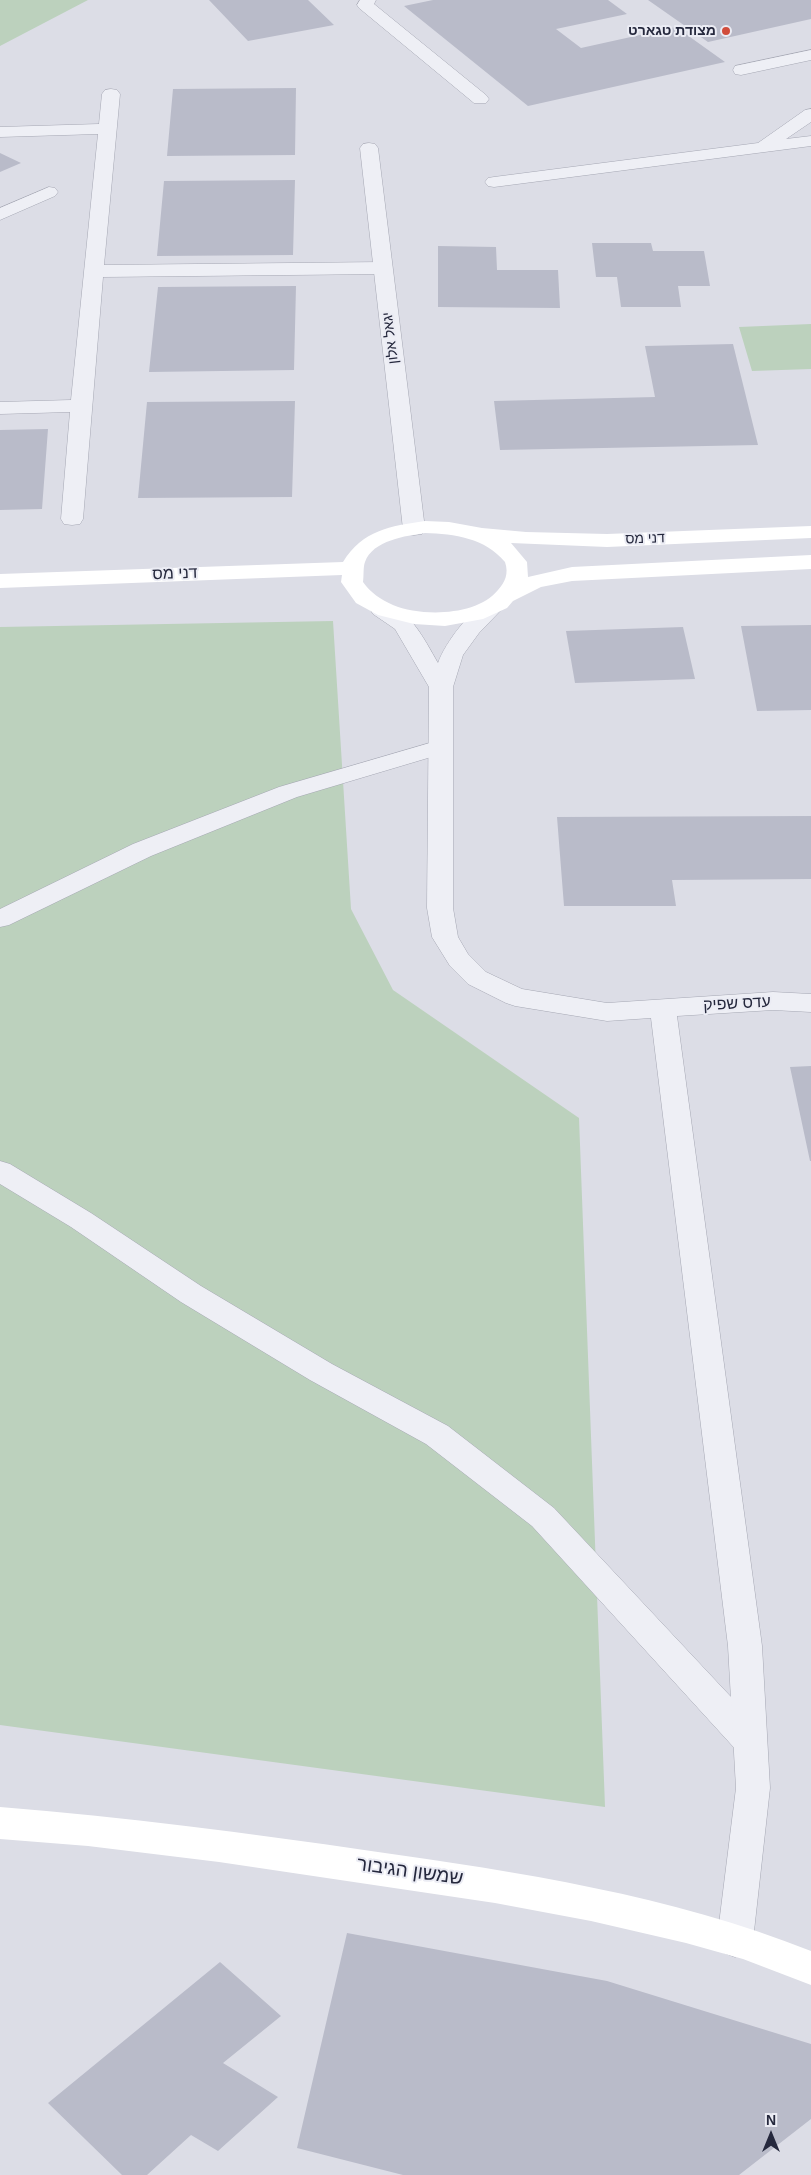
<!DOCTYPE html>
<html>
<head>
<meta charset="utf-8">
<style>
	body { margin:0 }
	#map { position:relative; width:811px; height:2175px; overflow:hidden; background:#dcdde6; font-family:Helvetica,sans-serif }
	canvas { display:block }
	.north { position:absolute; left:746px; top:2110px; width:50px; height:50px; -webkit-text-stroke:4px #ebecf4; paint-order:stroke; rotate:0deg; font-size:14px; font-weight:700; line-height:20px; text-align:center; color:#25283d }
	.north::after { content:''; display:block; margin:auto; width:18px; height:22px; background:#25283d; clip-path:polygon(50% 0,100% 100%,50% 72%,0 100%) }
</style>
</head>
<body>
<div id="map">
<canvas width="811" height="2175"></canvas>
<div class="north">N</div>
</div>
<script>
const c = document.querySelector('canvas').getContext('2d');
c.lineJoin = 'round';
function fillPath(path, color) { c.fillStyle = color; c.fill(path, 'evenodd'); }
function trace(path, color, width, dash) { c.strokeStyle = color; c.lineWidth = width; c.lineCap = dash ? 'butt' : 'round'; c.setLineDash(dash || []); c.stroke(path); }
function write(font, color, halo, rows, align = 'center') {
  c.font = font + ' Helvetica,Heebo,sans-serif'; c.lineWidth = 4; c.setLineDash([]); c.textBaseline = 'middle'; c.strokeStyle = halo; c.fillStyle = color; for (const [text, x, y, turn = 0] of rows) {
    c.save(); c.translate(x, y); c.rotate((+turn || 0) * Math.PI / 180); c.textAlign = isNaN(turn) ? turn : align; if (halo) c.strokeText(text, 0, 0); c.fillText(text, 0, 0); c.restore();
  }
}
const green = new Path2D(`
	M0,0H88L0,46Z
	M811,324V369L752,371L739,327Z
	M333,621L351,909L393,990L579,1118L605,1807L0,1725V627Z`);
const building = new Path2D(`
	M209,0H308L334,25L248,41Z
	M433,0H608L627,14L556,29L581,48L676,27L725,62L528,106L404,6Z
	M648,0H811V19L708,42Z
	M296,88L295,155L167,156L173,89Z
	M0,153L21,163L0,172Z
	M295,180L293,255L157,256L164,181Z
	M592,243H651L653,251H704L710,286H678L681,307H621L617,277H596Z
	M438,246L496,247L497,270H558L560,308L438,307Z
	M296,286L294,370L149,372L158,287Z
	M733,344L758,445L500,450L494,401L655,397L645,346Z
	M295,401L292,497L138,498L147,402Z
	M48,429L42,509L0,510V430Z
	M811,625V710L757,711L741,626Z
	M683,627L695,679L575,683L566,631Z
	M811,816V879L672,880L676,906H564L557,817Z
	M811,1066V1161H810L790,1067Z
	M347,1933L607,1981L811,2044V2119L739,2175H403L297,2148Z
	M220,1962L281,2016L223,2063L278,2097L218,2151L191,2135L147,2175H122L48,2103Z`);
const lane = new Path2D(`
	M360,0H376L374,4L486,95L489,99L486,103H474L359,8L357,5Z
	M811,50V60L741,75L735,74L733,70L735,66Z
	M111,89L117,90L120,94L104,265L383,262L390,264L392,268L390,272L383,274L103,277L83,519L80,524L72,525L64,524L61,519L70,412L0,414V402L71,400L98,134L0,137V127L99,124L102,94L105,90Z
	M811,109V122L786,139L811,136V146L494,187L488,186L485,182L488,178L494,177L758,143L805,110Z
	M49,187L55,188L58,192L55,196L0,220V208Z
	M440,740L448,742L452,747L448,752L297,797L151,856L9,925L0,927V909L133,844L279,787Z
	M0,1161L10,1164L91,1213L201,1286L332,1364L448,1426L554,1508L762,1730L767,1741L762,1752L750,1756L738,1752L532,1526L426,1444L310,1380L181,1302L71,1227L0,1184Z`);
const street = new Path2D(`
	M369,143L375,144L378,148L425,529L422,534L414,535L406,534L403,529L360,148L363,144Z
	M492,601L500,603L503,608L479,633L463,655L453,687V908L458,937L468,954L486,972L522,989L607,1003L773,992L811,994V1012L773,1010L677,1016L762,1646L770,1788L753,1940L748,1952L735,1957L722,1952L717,1940L736,1788L728,1646L651,1018L607,1021L515,1006L506,1003L468,984L450,966L432,937L427,908L429,687L395,629L373,614L370,609L373,604C404,596 425,641 438,663C445,643 472,606 492,601Z`);
const secondary = new Path2D(`
	M425,521L449,522L482,528L526,532L607,534L811,526V538L607,547L511,543L527,562L528,577L572,567L811,555V569L572,581L541,587L513,601L507,608L483,619L445,626L414,624L378,615L356,603L341,582L342,575L0,588V574L343,562C363,530 390,526 425,521ZM425,533C455,534 485,538 505,562C509,574 505,582 498,590C477,616 422,617 393,605C380,599 371,593 363,582C364,575 363,567 365,562C373,540 406,536 425,533Z
	M0,1807C124,1817 248,1833 371,1851C519,1872 671,1895 811,1951V1985L743,1959L686,1943L591,1921L495,1903L219,1862L88,1846L0,1839Z`);
const markers = [
	[726,31,5,"#d14c3b"]
];
const farPoinames = [
	["מצודת טגארט",716,31]
];
const farStreetnames = [
	["יגאל אלון",391,338,-97],
	["דני מס",645,539,-2]
];
const streetNames = [
	["דני מס",175,574,-2],
	["עדס שפיק",737,1004,-3]
];
const nearStreetnames = [
	["שמשון הגיבור",410,1872,8]
];
fillPath(green, '#bcd1bd');
fillPath(building, '#b9bbc9');
trace(lane, '#a5a7b3', 1);
trace(street, '#a5a7b3', 1);
fillPath(lane, '#eeeff5');
fillPath(street, '#eeeff5');
fillPath(secondary, '#fff');
for (const [x, y, r, color] of markers) { const dot = new Path2D(); dot.arc(x, y, r, 0, 2 * Math.PI); c.fillStyle = color; c.fill(dot); trace(dot, '#ebecf4', 2); }
write('bold 14px', '#25283d', '#ebecf4', farPoinames, 'right');
write('14px', '#25283d', '#ebecf4', farStreetnames);
write('16px', '#25283d', '#ebecf4', streetNames);
write('19px', '#25283d', '#ebecf4', nearStreetnames);
</script>
</body>
</html>
